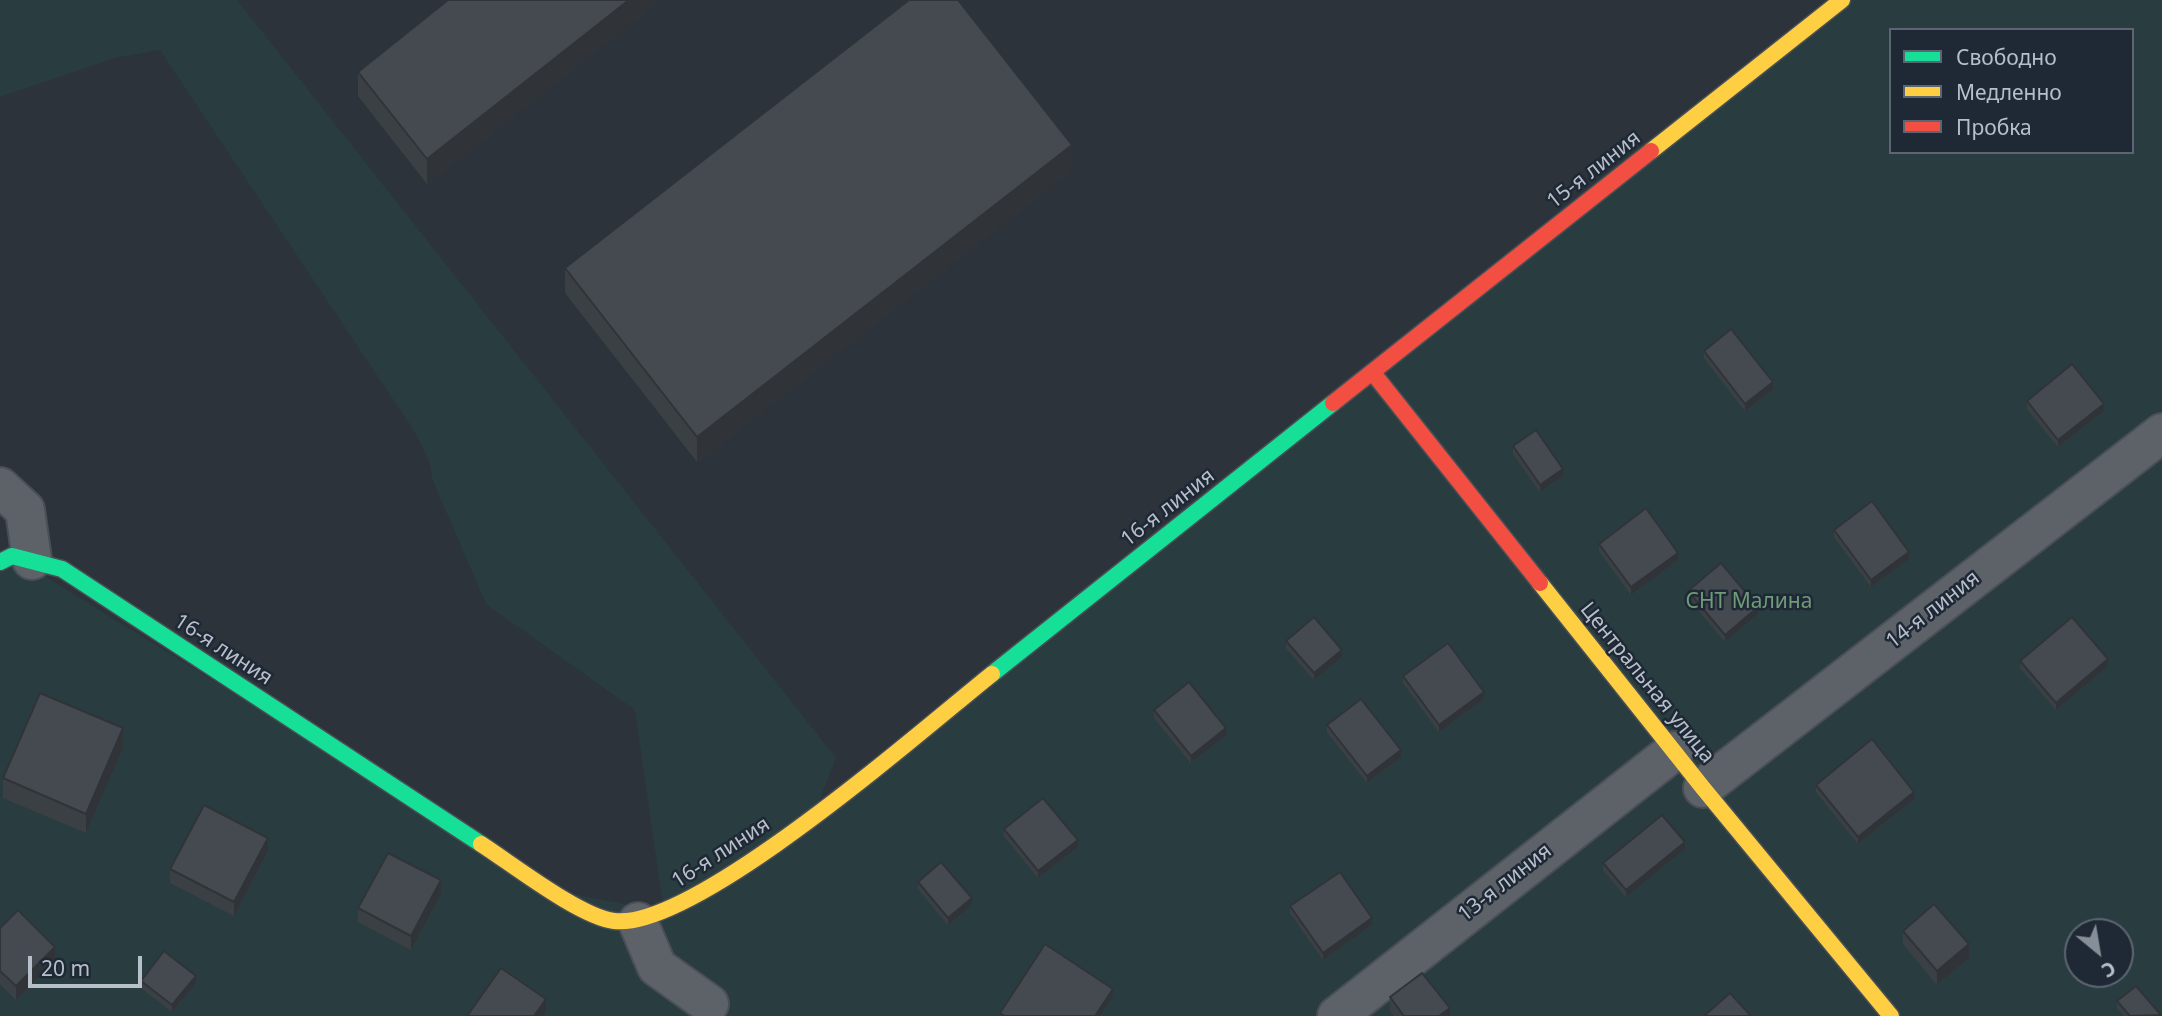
<!DOCTYPE html>
<html>
<head>
<meta charset="utf-8">
<style>
	body { margin:0 }
	#map { position:relative; width:2162px; height:1016px; overflow:hidden; background:#2c333a; font-family:"Noto Sans",sans-serif }
	canvas { display:block }
	.legend { position:absolute; left:1889px; top:28px; width:245px; height:126px; box-sizing:border-box; background:#1f2935; border:2px solid #5c6571; margin:0; padding:9px 12px; list-style:none; font-size:21px; color:#b7bfcb }
	.legend li { display:flex; align-items:center; gap:14px; height:35px }
	.legend b { width:35px; border:2px solid #5c6571 }
	.north { position:absolute; left:2064px; top:918px; width:70px; height:70px; box-sizing:border-box; background:#1f2935; border:2px solid #5c6571; border-radius:50%; rotate:150deg; font-size:19px; font-weight:700; line-height:28px; text-align:center; color:#b7bfcb }
	.north::after { content:''; display:block; margin:auto; width:24px; height:32px; background:#868e98; clip-path:polygon(50% 0,100% 100%,50% 72%,0 100%) }
	.scale { position:absolute; left:28px; top:956px; width:114px; height:32px; box-sizing:border-box; border:4px solid #b7bfcb; border-top:0; padding-left:9px; font-size:21px; line-height:24px; white-space:nowrap; color:#b7bfcb; -webkit-text-stroke:5px #1f2935; paint-order:stroke }
</style>
</head>
<body>
<div id="map">
<canvas width="2162" height="1016"></canvas>
<ul class="legend">
<li><b style="height:9px;background:#16e098"></b>Свободно</li>
<li><b style="height:9px;background:#ffcf43"></b>Медленно</li>
<li><b style="height:9px;background:#f24e42"></b>Пробка</li>
</ul>
<div class="north">С</div>
<div class="scale">20 m</div>
</div>
<script>
const c = document.querySelector('canvas').getContext('2d');
c.lineJoin = 'round';
function fillPath(path, color) { c.fillStyle = color; c.fill(path, 'evenodd'); }
function trace(path, color, width, dash) { c.strokeStyle = color; c.lineWidth = width; c.lineCap = dash ? 'butt' : 'round'; c.setLineDash(dash || []); c.stroke(path); }
function write(font, color, halo, rows, align = 'center') {
  c.font = font + ' "Noto Sans",sans-serif'; c.lineWidth = 5; c.setLineDash([]); c.textBaseline = 'middle'; c.strokeStyle = halo; c.fillStyle = color; for (const [text, x, y, turn = 0] of rows) {
    c.save(); c.translate(x, y); c.rotate((+turn || 0) * Math.PI / 180); c.textAlign = isNaN(turn) ? turn : align; if (halo) c.strokeText(text, 0, 0); c.fillText(text, 0, 0); c.restore();
  }
}
const green = new Path2D(`
	M0,0H237L836,758L814,814L1842,0H2162V1016H0V562L12,556L552,890L664,912L635,710L486,604L433,481L429,460L413,429L160,50L115,58L0,97ZM1891,30H2132V152H1891ZM2078,932H2120V974H2078Z`);
const street = new Path2D(`
	M0,487L25,510L32,560
	M1703,788L2162,433
	M638,922L657,967L709,1004
	M1337,1016L1674,751`);
const fast = new Path2D(`
	M0,562L12,556L62,569L481,844
	M992,674L1333,403`);
const slow = new Path2D(`
	M1651,151L1842,0
	M1540,583L1703,788L1891,1016
	M481,844C512,864 580,917 614,921C694,931 923,729 992,674`);
const jam = new Path2D(`
	M1373,373L1540,583
	M1333,403L1651,151`);
const wall = new Path2D(`
	M448,0H660L427,184L358,96V72Z
	M1072,170L697,462L565,293V268Z
	M1704,351L1773,390L1745,411L1704,358Z
	M2027,401L2104,411L2058,447L2027,409Z
	M1513,446L1563,476L1540,492L1513,454Z
	M1834,530L1909,559L1871,587L1834,537Z
	M1599,544L1678,560L1631,595L1599,551Z
	M1688,591L1758,614L1725,642L1688,598Z
	M1286,641L1342,657L1314,680L1286,648Z
	M2020,661L2108,666L2056,710L2020,668Z
	M1403,676L1484,699L1439,732L1403,683Z
	M1154,710L1226,735L1191,763L1154,718Z
	M1327,725L1401,757L1367,783L1327,732Z
	M123,748L86,833L3,798V778Z
	M1816,785L1914,799L1858,844L1816,792Z
	M1004,829L1078,847L1038,878L1004,836Z
	M1685,849L1626,897L1603,870V863Z
	M268,851L234,916L170,883V869Z
	M918,882L972,905L948,925L918,889Z
	M441,894L411,950L358,922V908Z
	M1290,906L1372,925L1323,960L1290,913Z
	M0,928L55,961L16,1000L0,984Z
	M1903,931L1969,958L1937,985L1903,944Z
	M141,981L196,983L172,1012L141,988Z
	M1390,997L1450,1016H1394L1390,1011Z
	M2117,1001L2161,1016H2124L2117,1008Z`);
const shadedWall = new Path2D(`
	M629,0H660L427,184V159Z
	M1072,145V170L697,462V437Z
	M1773,382V390L1745,411V404Z
	M2104,404V411L2058,447V440Z
	M1563,469V476L1540,492V485Z
	M1909,552V559L1871,587V580Z
	M1678,553V560L1631,595V587Z
	M1758,607V614L1725,642V635Z
	M1342,650V657L1314,680V673Z
	M2108,659V666L2056,710V703Z
	M1484,692V699L1439,732V725Z
	M123,728V748L86,833V814Z
	M1226,728V735L1191,763V756Z
	M1401,750V757L1367,783V776Z
	M1914,792V799L1858,844V837Z
	M268,838V851L234,916V902Z
	M1078,840V847L1038,878V871Z
	M1685,842V849L1626,897V890Z
	M441,880V894L411,950V936Z
	M972,898V905L948,925V918Z
	M1372,918V925L1323,960V953Z
	M1969,944V958L1937,985V971Z
	M55,947V961L16,1000V986Z
	M196,976V983L172,1012V1005Z
	M1113,989V996L1100,1016H1095Z
	M546,999V1013L543,1016H534Z
	M1450,1008V1016H1439Z`);
const building = new Path2D(`
	M448,0H629L427,159L358,72Z
	M909,0H958L1072,145L697,437L565,268Z
	M1731,329L1773,382L1745,404L1704,351Z
	M2072,364L2104,404L2058,440L2027,401Z
	M1536,430L1563,469L1540,485L1513,446Z
	M1872,501L1909,552L1871,580L1834,530Z
	M1646,508L1678,553L1631,587L1599,544Z
	M1721,563L1758,607L1725,635L1688,591Z
	M1314,617L1342,650L1314,673L1286,641Z
	M2072,617L2108,659L2056,703L2020,661Z
	M1448,643L1484,692L1439,725L1403,676Z
	M1189,682L1226,728L1191,756L1154,710Z
	M40,693L123,728L86,814L3,778Z
	M1361,699L1401,750L1367,776L1327,725Z
	M1872,739L1914,792L1858,837L1816,785Z
	M1043,798L1078,840L1038,871L1004,829Z
	M204,805L268,838L234,902L170,869Z
	M1662,815L1685,842L1626,890L1603,863Z
	M388,853L441,880L411,936L358,908Z
	M941,862L972,898L948,918L918,882Z
	M1340,872L1372,918L1323,953L1290,906Z
	M1934,904L1969,944L1937,971L1903,931Z
	M18,910L55,947L16,986L0,971V928Z
	M1045,944L1113,989L1095,1016H1005L1000,1013Z
	M164,951L196,976L172,1005L141,981Z
	M501,968L546,999L534,1016H467Z
	M1422,973L1450,1008L1439,1016H1404L1390,997Z
	M2136,986L2161,1015L2130,1016L2117,1001Z
	M1730,993L1751,1016H1704Z`);
const streetNames = [
	["15-я линия",1594,170,-38],
	["16-я линия",1168,508,-38],
	["14-я линия",1933,610,-38],
	["16-я линия",223,650,33],
	["Центральная улица",1647,683,51],
	["16-я линия",721,853,-33],
	["13-я линия",1505,883,-38]
];
const parkNames = [
	["СНТ Малина",1749,602]
];
fillPath(green, '#293d40');
trace(street, '#4a4f55', 42);
trace(fast, '#4a4f55', 19);
trace(slow, '#4a4f55', 19);
trace(jam, '#4a4f55', 19);
trace(street, '#5d6168', 38);
trace(fast, '#16e098', 16);
trace(slow, '#ffcf43', 16);
trace(jam, '#f24e42', 16);
fillPath(wall, '#3b4045');
fillPath(shadedWall, '#303438');
fillPath(building, '#454a50');
trace(building, '#303438', 2);
write('21px', '#b7bfcb', '#1f2935', streetNames);
write('21px', '#6f9b79', '#1f2935', parkNames);
</script>
</body>
</html>
